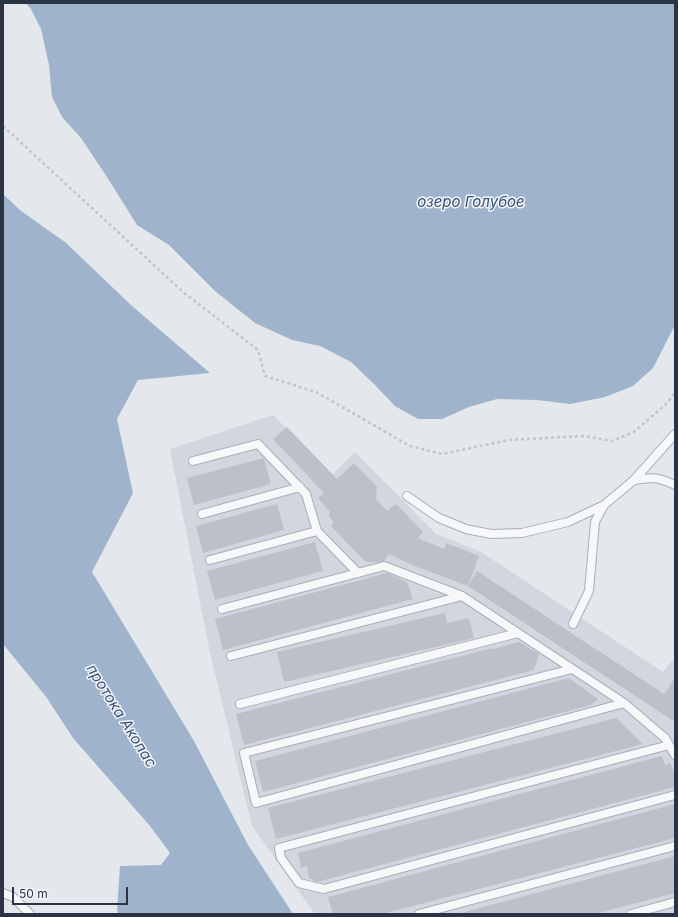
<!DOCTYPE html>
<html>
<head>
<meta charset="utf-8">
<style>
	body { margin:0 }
	#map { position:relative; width:678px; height:917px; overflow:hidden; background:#e4e7ec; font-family:Inter,sans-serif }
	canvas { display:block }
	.frame { position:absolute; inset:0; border:4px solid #2b3445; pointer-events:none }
	.scale { position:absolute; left:12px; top:887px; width:116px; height:18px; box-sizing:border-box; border:2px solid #2b3445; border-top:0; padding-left:5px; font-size:12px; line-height:14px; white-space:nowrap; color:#2b3445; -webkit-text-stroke:3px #f4f6f9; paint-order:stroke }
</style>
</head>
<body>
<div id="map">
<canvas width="678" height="917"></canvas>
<div class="frame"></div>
<div class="scale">50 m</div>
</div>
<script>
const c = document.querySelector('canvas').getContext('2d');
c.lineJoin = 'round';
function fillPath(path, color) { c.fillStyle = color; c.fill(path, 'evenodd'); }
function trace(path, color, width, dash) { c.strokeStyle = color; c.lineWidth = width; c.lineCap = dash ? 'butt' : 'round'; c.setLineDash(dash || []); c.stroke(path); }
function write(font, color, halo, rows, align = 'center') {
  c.font = font + ' Inter,sans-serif'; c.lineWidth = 3; c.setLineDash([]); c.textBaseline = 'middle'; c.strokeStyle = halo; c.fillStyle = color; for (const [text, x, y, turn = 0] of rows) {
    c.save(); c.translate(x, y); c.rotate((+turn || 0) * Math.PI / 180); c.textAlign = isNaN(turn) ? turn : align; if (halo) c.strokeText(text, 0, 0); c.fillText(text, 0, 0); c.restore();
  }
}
const built = new Path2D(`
	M273,415L332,475L355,452L436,534L481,552L663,672L673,660L675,662V914H315L252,826L210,653L170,449Z`);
const water = new Path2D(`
	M26,3H675V325L653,368L633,386L605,397L570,404L537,400L497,399L469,407L442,419H418L395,406L374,384L351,362L320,346L292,340L255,323L215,291L169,245L137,225L107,177L81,138L62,117L52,97L49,65L41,29L31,9Z
	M3,194L21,211L65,242L132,306L210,373L138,380L117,419L133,493L92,572L194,741L248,845L293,914H119L117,911L120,866L161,865L170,853L150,826L73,738L47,698L3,644Z`);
const building = new Path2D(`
	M287,427L337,479L354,463L377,487L376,499L387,511L396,504L423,532L418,538L444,549L446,543L479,556L468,586L412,565L389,554L383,562H366L331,526L334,522L329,516L330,512L318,498L324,493L273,439Z
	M264,458L271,484L194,505L187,478Z
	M277,504L284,530L203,553L196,526Z
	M315,542L323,571L215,600L207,571Z
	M477,571L664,694L675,678V722L468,586Z
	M387,573L407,582L413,599L223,650L215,619Z
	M445,613L447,623L469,618L474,638L284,682L277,652Z
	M519,642L539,654L534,670L244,745L236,714L481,651L492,648L493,649Z
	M569,678L598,699L591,705L263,792L255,761Z
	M616,718L643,744L276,839L268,808Z
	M662,756L665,765L670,763L675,774V787L317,882L309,878L307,866L301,868L298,853Z
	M675,804V838L382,914H334L332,911L328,897Z
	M675,856V893L594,914H457Z`);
const path = new Path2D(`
	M3,126L183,292L258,350L265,376L316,392L410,446L442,454L509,440L584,436L612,441L634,432L666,404L675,393`);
const service = new Path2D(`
	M193,461L258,444L306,494L317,531L358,573
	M634,480C653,477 658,477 675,485
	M407,496L439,518L466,529L491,534L522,533L568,522L604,505
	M202,514L300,487
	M210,560L317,531
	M222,609L384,566L462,596L624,703
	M573,624L589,591L595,522L604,505L634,480L675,434
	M231,656L462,596
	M572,669L244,753L256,803L624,703L665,738L675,755
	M240,704L518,633
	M669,745L279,848L281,858L299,883L324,889L675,795
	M3,893L13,897L30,914
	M419,914L675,846
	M631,914L675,902`);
const waterNames = [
	["озеро Голубое",471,202],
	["протока Акопас",121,716,58]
];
fillPath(built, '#d2d6de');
fillPath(water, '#9fb4cc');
fillPath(building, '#bbc0ca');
trace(service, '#a9aeb7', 10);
trace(path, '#c2c5cb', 2.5, [3, 3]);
trace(service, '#f7f8fa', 8);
write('italic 15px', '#34527a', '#f4f6f9', waterNames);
</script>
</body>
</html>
